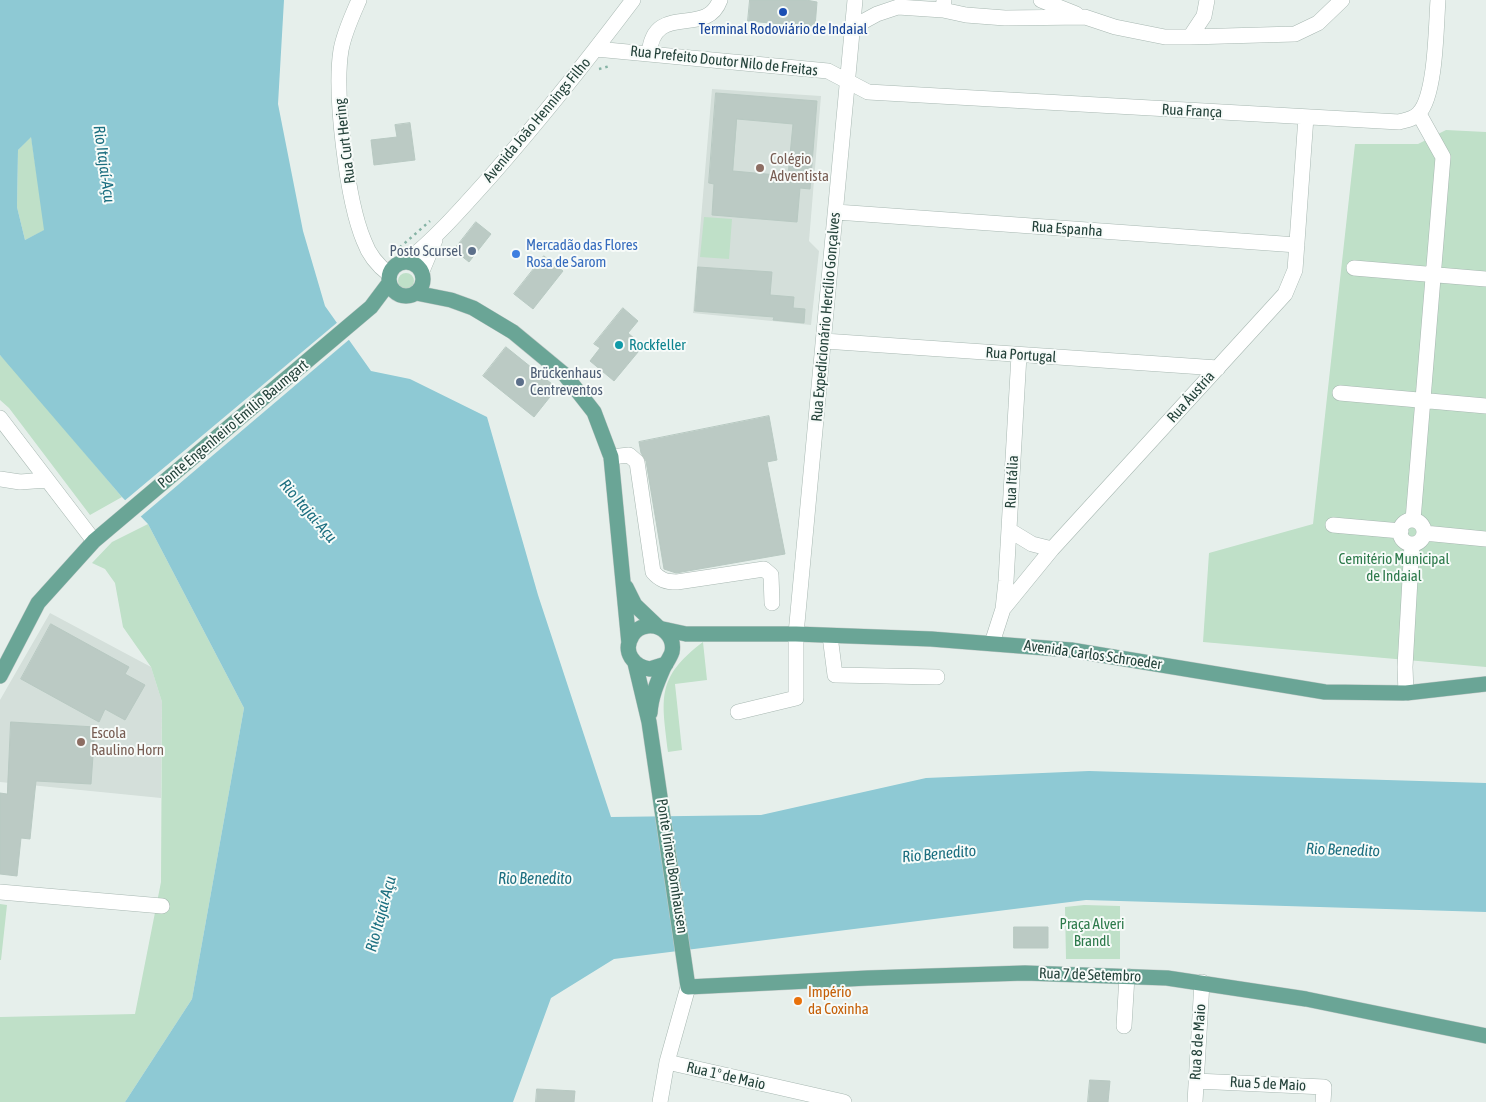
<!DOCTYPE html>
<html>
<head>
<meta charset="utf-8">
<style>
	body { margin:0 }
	canvas { display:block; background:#e6efeb }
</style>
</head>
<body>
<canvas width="1486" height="1102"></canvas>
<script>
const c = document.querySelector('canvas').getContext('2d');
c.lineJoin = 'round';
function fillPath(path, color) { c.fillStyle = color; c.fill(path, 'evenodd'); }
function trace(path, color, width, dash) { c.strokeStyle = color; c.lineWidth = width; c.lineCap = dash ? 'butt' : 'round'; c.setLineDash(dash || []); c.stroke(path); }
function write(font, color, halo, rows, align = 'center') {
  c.font = font + ' "Asap Condensed",sans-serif'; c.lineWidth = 4; c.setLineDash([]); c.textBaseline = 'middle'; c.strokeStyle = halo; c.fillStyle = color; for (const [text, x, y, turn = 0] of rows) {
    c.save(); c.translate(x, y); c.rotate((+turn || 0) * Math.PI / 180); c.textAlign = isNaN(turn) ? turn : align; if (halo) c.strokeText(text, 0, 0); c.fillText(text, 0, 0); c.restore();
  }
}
const built = new Path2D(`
	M712,89L821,96L809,241L819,251L811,325L693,313Z
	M50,613L151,667L162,702L161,798L0,782V700Z`);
const green = new Path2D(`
	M1446,130L1486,132V667L1203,642L1209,553L1313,524L1355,144H1418Z
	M31,136L45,230L25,240L17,207L18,150Z
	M704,217L732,219L729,259L700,257Z
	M398 281a8 8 0 1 1 16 0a8 8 0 1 1-16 0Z
	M0,355L11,366L122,497L90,515L9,408L0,400Z
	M148,524L244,708L192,999L125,1102H0V1017L135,1014L161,882L162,702L151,667L123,627L115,583L105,569L92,563L112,542Z
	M703,642L707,680L675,684L682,750L668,752C662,699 655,678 703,642Z
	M0,904L7,905L1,960H0Z
	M1084,905L1120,906V959H1066L1065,907Z`);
const water = new Path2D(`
	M0,0H284L278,104L303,231L325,306L371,371L410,379L487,417L538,595L611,817L761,815L926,778L1089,771L1486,783V912L1086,900L614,959L551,998L513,1102H125L192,999L244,708L148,524L122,497L0,355ZM31,137L44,230L25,240L17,207L18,150Z`);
const pier = new Path2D(`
	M339,321L351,338L139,518L123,502Z`);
const building = new Path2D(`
	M750,0H806L817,2L815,27L748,21Z
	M716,93L817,101L810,189L800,188L797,222L712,215L714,184L709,183ZM737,119L793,124L788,176L733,171Z
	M410,123L415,160L374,165L371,140L397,137L395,125Z
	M476,222L491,234L469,262L454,250Z
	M544,256L563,271L533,309L514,294Z
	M698,267L772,272L770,295L794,297L793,308L805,309L804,323L773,320L774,317L695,311Z
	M623,308L638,321L628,333L643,346L614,381L590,361L600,348L594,344Z
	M506,347L557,388L534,417L483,376Z
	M769,416L777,460L767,462L785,554L676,573L664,569L646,461L641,453L639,442Z
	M51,624L129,667L125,674L145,685L125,720L105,709L99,722L21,679Z
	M11,722L95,727L91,784L36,781L30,839L21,838L17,876L0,874V793L7,794Z
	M1014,927H1048V948H1014Z
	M1090,1080L1110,1081L1108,1102H1088Z
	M537,1089L575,1091L574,1102H536Z`);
const path = new Path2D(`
	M599,69L610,66
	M390,256L430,221`);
const minor = new Path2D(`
	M359,0C352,16 344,33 341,50C334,93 347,201 364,241C369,255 377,265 389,274
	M944,0L943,10L966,15L1005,18L1085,17L1115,27L1165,37H1190L1295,34L1318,23L1342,0
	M1041,0L1076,14
	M853,27L877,14L898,7L943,10
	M1190,37L1204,16L1207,0
	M596,49L828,71L868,92L1399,122C1406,120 1414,119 1419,113C1436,95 1436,26 1438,0
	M649,54C654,0 706,39 720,0
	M836,212L1297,245
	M407,261C438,236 463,207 490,177C540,120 587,61 633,0
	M1354,268L1486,279
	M422,271L435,240
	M824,341L1218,368
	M1340,393L1486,406
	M0,418L94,541
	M611,457L629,455L637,462L653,572C660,580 666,582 677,582L764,569L771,575L772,603
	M0,479L20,482L47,480
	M1413,520L1443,157L1419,114
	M1400 532a12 12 0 1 1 24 0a12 12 0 1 1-24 0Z
	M1333,525L1401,531
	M1009,530L1032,544L1052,549
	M1424,533L1486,539
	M1003,609L1006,581L1019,355
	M830,636L835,675L937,677
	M992,643L1003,609L1052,549L1285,294L1295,270L1306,117
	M1406,693L1405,667L1412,544
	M738,712L796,698V634L855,0
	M0,892L162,906
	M1124,1026L1127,976
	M667,1062L844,1102
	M1196,1081L1324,1087L1323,1102
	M660,1102L667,1062L688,987
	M1195,1102L1202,982`);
const major = new Path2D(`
	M389 279a17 17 0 1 1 34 0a17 17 0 1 1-34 0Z
	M416,293L451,300L473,308L513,332L565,375L594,412L611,457L629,644
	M626,587L635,605L657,626
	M663,629L686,634H796L931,639L1071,650L1325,692L1406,693L1486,684
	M635,663L649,722L688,987L868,978L1025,973L1167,978L1306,999L1486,1036
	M0,676L38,603L94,541L371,307L389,283
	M650,713C651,697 657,683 663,669C666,663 670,658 672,652C675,637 662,624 647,626C641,627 635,630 632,636C622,652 634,667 650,669L666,664`);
const markers = [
	[783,12,5,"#1a4fb4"],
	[760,168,5,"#8d6e63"],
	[472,251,5,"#5c6f8a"],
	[516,254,5,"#3f7fe0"],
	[619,345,5,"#0f9aa8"],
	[520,382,5,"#5c6f8a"],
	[81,742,5,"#8d6e63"],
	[798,1001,5,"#e8710a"]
];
const transitNames = [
	["Terminal Rodoviário de Indaial",783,29]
];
const streetNames = [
	["Rua Prefeito Doutor Nilo de Freitas",724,61,6],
	["Rua França",1192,111,3],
	["Avenida João Hennings Filho",537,120,-50],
	["Rua Curt Hering",345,141,-97],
	["Rua Espanha",1067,229,4],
	["Rua Expedicionário Hercílio Gonçalves",826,317,-85],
	["Rua Portugal",1021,355,4],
	["Rua Áustria",1191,397,-48],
	["Ponte Engenheiro Emílio Baumgart",233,424,-40],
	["Rua Itália",1012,482,-87],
	["Avenida Carlos Schroeder",1093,655,8],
	["Ponte Irineu Bornhausen",672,866,81],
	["Rua 7 de Setembro",1090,975,2],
	["Rua 8 de Maio",1198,1042,-86],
	["Rua 1º de Maio",726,1076,13],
	["Rua 5 de Maio",1268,1084,3]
];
const educationNames = [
	["Colégio",770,159],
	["Adventista",770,176],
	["Escola",91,733],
	["Raulino Horn",91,750]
];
const shopNames = [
	["Mercadão das Flores",526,245],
	["Rosa de Sarom",526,262]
];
const serviceNames = [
	["Posto Scursel",462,251],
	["Brückenhaus",530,373,"left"],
	["Centreventos",530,390,"left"]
];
const cultureNames = [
	["Rockfeller",629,345]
];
const parkNames = [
	["Cemitério Municipal",1394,559],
	["de Indaial",1394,576],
	["Praça Alveri",1092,924],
	["Brandl",1092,941]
];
const foodNames = [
	["Império",808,992],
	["da Coxinha",808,1009]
];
const waterNames = [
	["Rio Itajaí-Açu",104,164,82],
	["Rio Itajaí-Açu",308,511,49],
	["Rio Benedito",1343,850,2],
	["Rio Benedito",939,854,-5],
	["Rio Benedito",535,879],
	["Rio Itajaí-Açu",381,914,-75]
];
fillPath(built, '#d4dfda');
fillPath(green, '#bfe0c8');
fillPath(water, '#8ec9d4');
fillPath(pier, '#e6efeb');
fillPath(building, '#bbcac4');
trace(building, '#b8c9c2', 1);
trace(minor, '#a8b8b2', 16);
trace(major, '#c2cac8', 16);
trace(path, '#86b3a5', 2.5, [2.5, 4]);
trace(minor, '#fff', 15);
trace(major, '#6aa596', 15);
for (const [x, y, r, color] of markers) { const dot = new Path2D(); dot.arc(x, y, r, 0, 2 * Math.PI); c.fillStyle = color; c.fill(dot); trace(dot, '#f7fbf9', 2); }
write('15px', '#164399', '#f7fbf9', transitNames);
write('15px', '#24423a', '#f7fbf9', streetNames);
write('15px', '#785e54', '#f7fbf9', educationNames, 'left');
write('15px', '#366cbe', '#f7fbf9', shopNames, 'left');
write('15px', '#4e5e75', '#f7fbf9', serviceNames, 'right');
write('15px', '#0d838f', '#f7fbf9', cultureNames, 'left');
write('15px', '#2d7a4b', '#f7fbf9', parkNames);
write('15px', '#c56008', '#f7fbf9', foodNames, 'left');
write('italic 16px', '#1c6f80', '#f7fbf9', waterNames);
</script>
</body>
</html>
